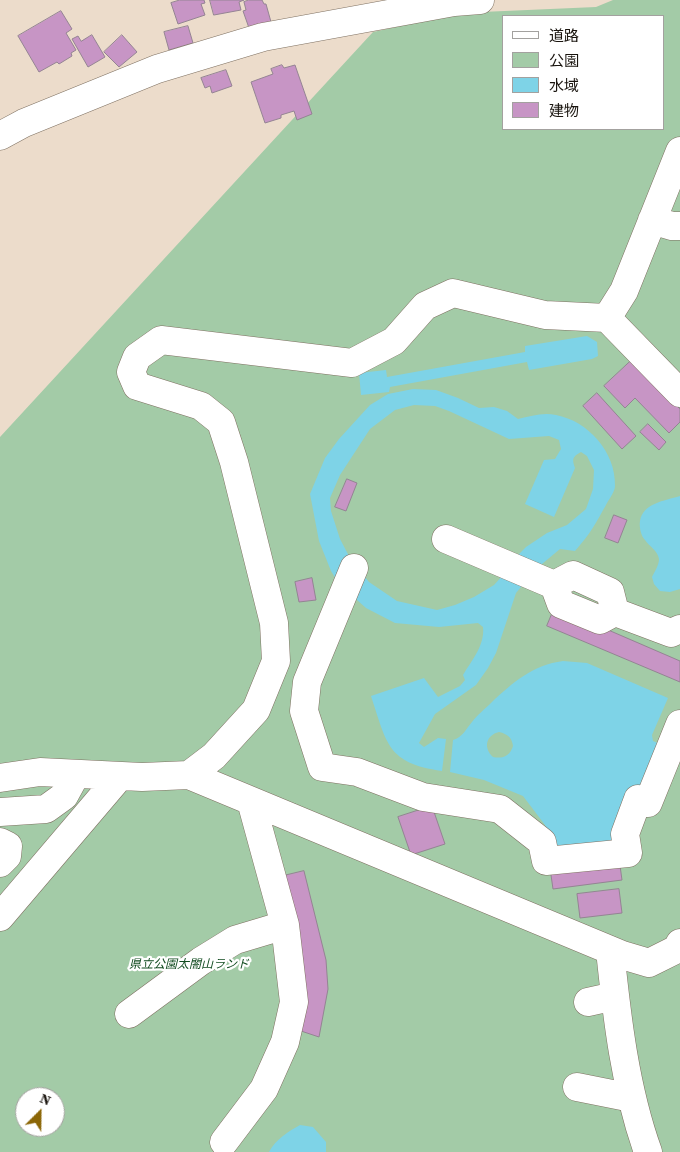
<!DOCTYPE html>
<html>
<head>
<meta charset="utf-8">
<style>
	body { margin:0 }
	#map { position:relative; width:680px; height:1152px; overflow:hidden; background:#ecdccb; font-family:"Source Serif 4","Noto Sans JP",serif }
	canvas { display:block }
	.legend { position:absolute; left:502px; top:15px; width:162px; height:115px; box-sizing:border-box; background:#fff; border:1px solid #a3a19f; margin:0; padding:6px 9px; list-style:none; font-size:15px; color:#1a150f }
	.legend li { display:flex; align-items:center; gap:10px; height:25px }
	.legend b { width:25px; border:1px solid #a3a19f }
	.north { position:absolute; left:15px; top:1087px; width:50px; height:50px; box-sizing:border-box; background:#fff; border:1px solid #a3a19f; border-radius:50%; rotate:23deg; font-size:14px; font-weight:700; line-height:20px; text-align:center; color:#1a150f }
	.north::after { content:''; display:block; margin:auto; width:18px; height:22px; background:#8b6606; clip-path:polygon(50% 0,100% 100%,50% 72%,0 100%) }
</style>
</head>
<body>
<div id="map">
<canvas width="680" height="1152"></canvas>
<ul class="legend">
<li><b style="height:6px;background:#fff"></b>道路</li>
<li><b style="height:14px;background:#a3cba7"></b>公園</li>
<li><b style="height:14px;background:#7ed3e7"></b>水域</li>
<li><b style="height:14px;background:#c795c5"></b>建物</li>
</ul>
<div class="north">N</div>
</div>
<script>
const c = document.querySelector('canvas').getContext('2d');
c.lineJoin = 'round';
function fillPath(path, color) { c.fillStyle = color; c.fill(path, 'evenodd'); }
function trace(path, color, width, dash) { c.strokeStyle = color; c.lineWidth = width; c.lineCap = dash ? 'butt' : 'round'; c.setLineDash(dash || []); c.stroke(path); }
function write(font, color, halo, rows, align = 'center') {
  c.font = font + ' "Source Serif 4","Noto Sans JP",serif'; c.lineWidth = 4.5; c.setLineDash([]); c.textBaseline = 'middle'; c.strokeStyle = halo; c.fillStyle = color; for (const [text, x, y, turn = 0] of rows) {
    c.save(); c.translate(x, y); c.rotate((+turn || 0) * Math.PI / 180); c.textAlign = isNaN(turn) ? turn : align; if (halo) c.strokeText(text, 0, 0); c.fillText(text, 0, 0); c.restore();
  }
}
const green = new Path2D(`
	M613,0H680V1152H0V437L373,32L459,13L596,7ZM504,16H664V129H504ZM25,1097H55V1127H25Z`);
const water = new Path2D(`
	M587,336L597,342L598,356L592,359L529,370L527,362L390,387L389,392L361,395L359,373L386,370L387,377L525,352V346Z
	M413,389L436,390L458,398L479,408L494,407L507,411L518,419C531,416 543,412 556,415C588,421 616,452 615,486C615,491 610,498 607,503C596,523 591,533 575,551L560,549L536,569L516,593L496,653L488,668L476,685L435,714L419,743L424,747L438,738L446,739L442,771C387,763 387,744 371,696L424,678L438,697L460,686L465,680L463,675C472,660 485,645 483,627L478,623L439,627L395,623L366,608L339,584L331,571L319,541L310,494L325,458L339,439L370,405L388,394ZM414,405L435,406L449,411L509,439L549,436L559,440L561,449L555,459L544,460L525,504L554,517L575,468C572,459 572,457 581,452L587,456L594,470L593,489L586,509L567,525L547,533L526,547L512,561L504,574L494,585L474,597L455,605L437,610L397,601L369,582L350,558L340,539L331,511L330,498L340,475L370,429L395,410Z
	M680,496V589L670,592L660,591L654,584L652,577C655,571 659,565 659,559C658,551 649,546 645,540C641,536 639,527 640,521C643,503 664,501 680,496Z
	M563,661L587,663L668,698L652,735L653,741L660,744L640,792L628,790C620,808 610,825 612,845L553,847L545,825L523,796L484,780L450,772L453,740C463,737 465,730 472,722C477,715 485,709 491,703C513,682 533,665 563,661ZM499,732C508,734 512,738 513,746C510,756 503,759 493,757C483,748 486,735 499,732Z
	M300,1125L313,1127L326,1142V1152H269C275,1140 289,1131 300,1125Z`);
const building = new Path2D(`
	M180,0H204L205,3L201,4L205,15L178,24L171,3Z
	M210,0H244L239,2L241,10L214,15Z
	M249,0H262L264,4H266L271,22L249,28L243,11L246,10L244,2Z
	M61,11L72,29L66,33L76,50L71,53L72,56L59,64L57,62L39,72L18,36Z
	M188,26L193,43L169,50L164,32Z
	M92,35L105,57L88,67L72,39L78,36L81,41Z
	M122,35L137,52L119,67L104,52Z
	M282,65L284,68L295,65L312,114L297,120L294,111L281,115V118L265,123L251,82L273,74L271,69Z
	M226,70L232,86L212,93L210,86L205,88L201,78Z
	M633,359L680,409V422L669,433L635,398L625,408L604,386Z
	M597,393L636,436L622,449L583,406Z
	M648,424L666,442L659,450L640,432Z
	M347,479L357,483L346,511L335,507Z
	M614,515L627,520L618,543L605,538Z
	M312,578L316,600L299,602L295,582Z
	M555,607L680,661V682L547,626Z
	M432,806L445,844L411,855L398,817Z
	M617,844L622,880L553,889L548,854Z
	M304,871L326,960L328,989L319,1037L298,1030L279,877Z
	M619,889L622,913L580,918L577,894Z`);
const minor = new Path2D(`
	M0,136L24,123L157,69L263,37L454,2L480,0
	M652,220L672,226H680
	M607,318L624,291L680,151
	M446,539L554,585L561,604L600,620L615,612L671,633L680,629
	M354,568L307,682L304,711L322,767L357,772L423,797L500,809L542,842L546,861L628,853L625,834L638,799L648,803L680,724
	M554,585L573,575L610,592L615,612
	M189,775L214,756L256,710L276,661L274,623L234,462L221,422L201,406L137,386L131,372L137,357L161,340L352,363L394,341L425,306L453,293L545,315L607,318L680,393
	M0,778L40,772L142,777L189,775L622,955L649,963L677,949L680,943
	M0,812L46,809L64,796L76,774
	M0,842L8,846L7,856L0,863
	M0,917L120,776
	M610,950C617,1018 625,1088 648,1152
	M588,1002L615,996
	M129,1014L201,961L235,940L285,925L251,801
	M577,1087L632,1098
	M224,1142L264,1089L285,1042L294,1002L285,925`);
const parkNames = [
	["県立公園太閤山ランド",189,965]
];
fillPath(green, '#a3cba7');
fillPath(water, '#7ed3e7');
fillPath(building, '#c795c5');
trace(building, '#948493', 1);
trace(minor, '#7f7162', 29);
trace(minor, '#fff', 28);
write('italic 12px', '#104b1f', '#fff', parkNames);
</script>
</body>
</html>
